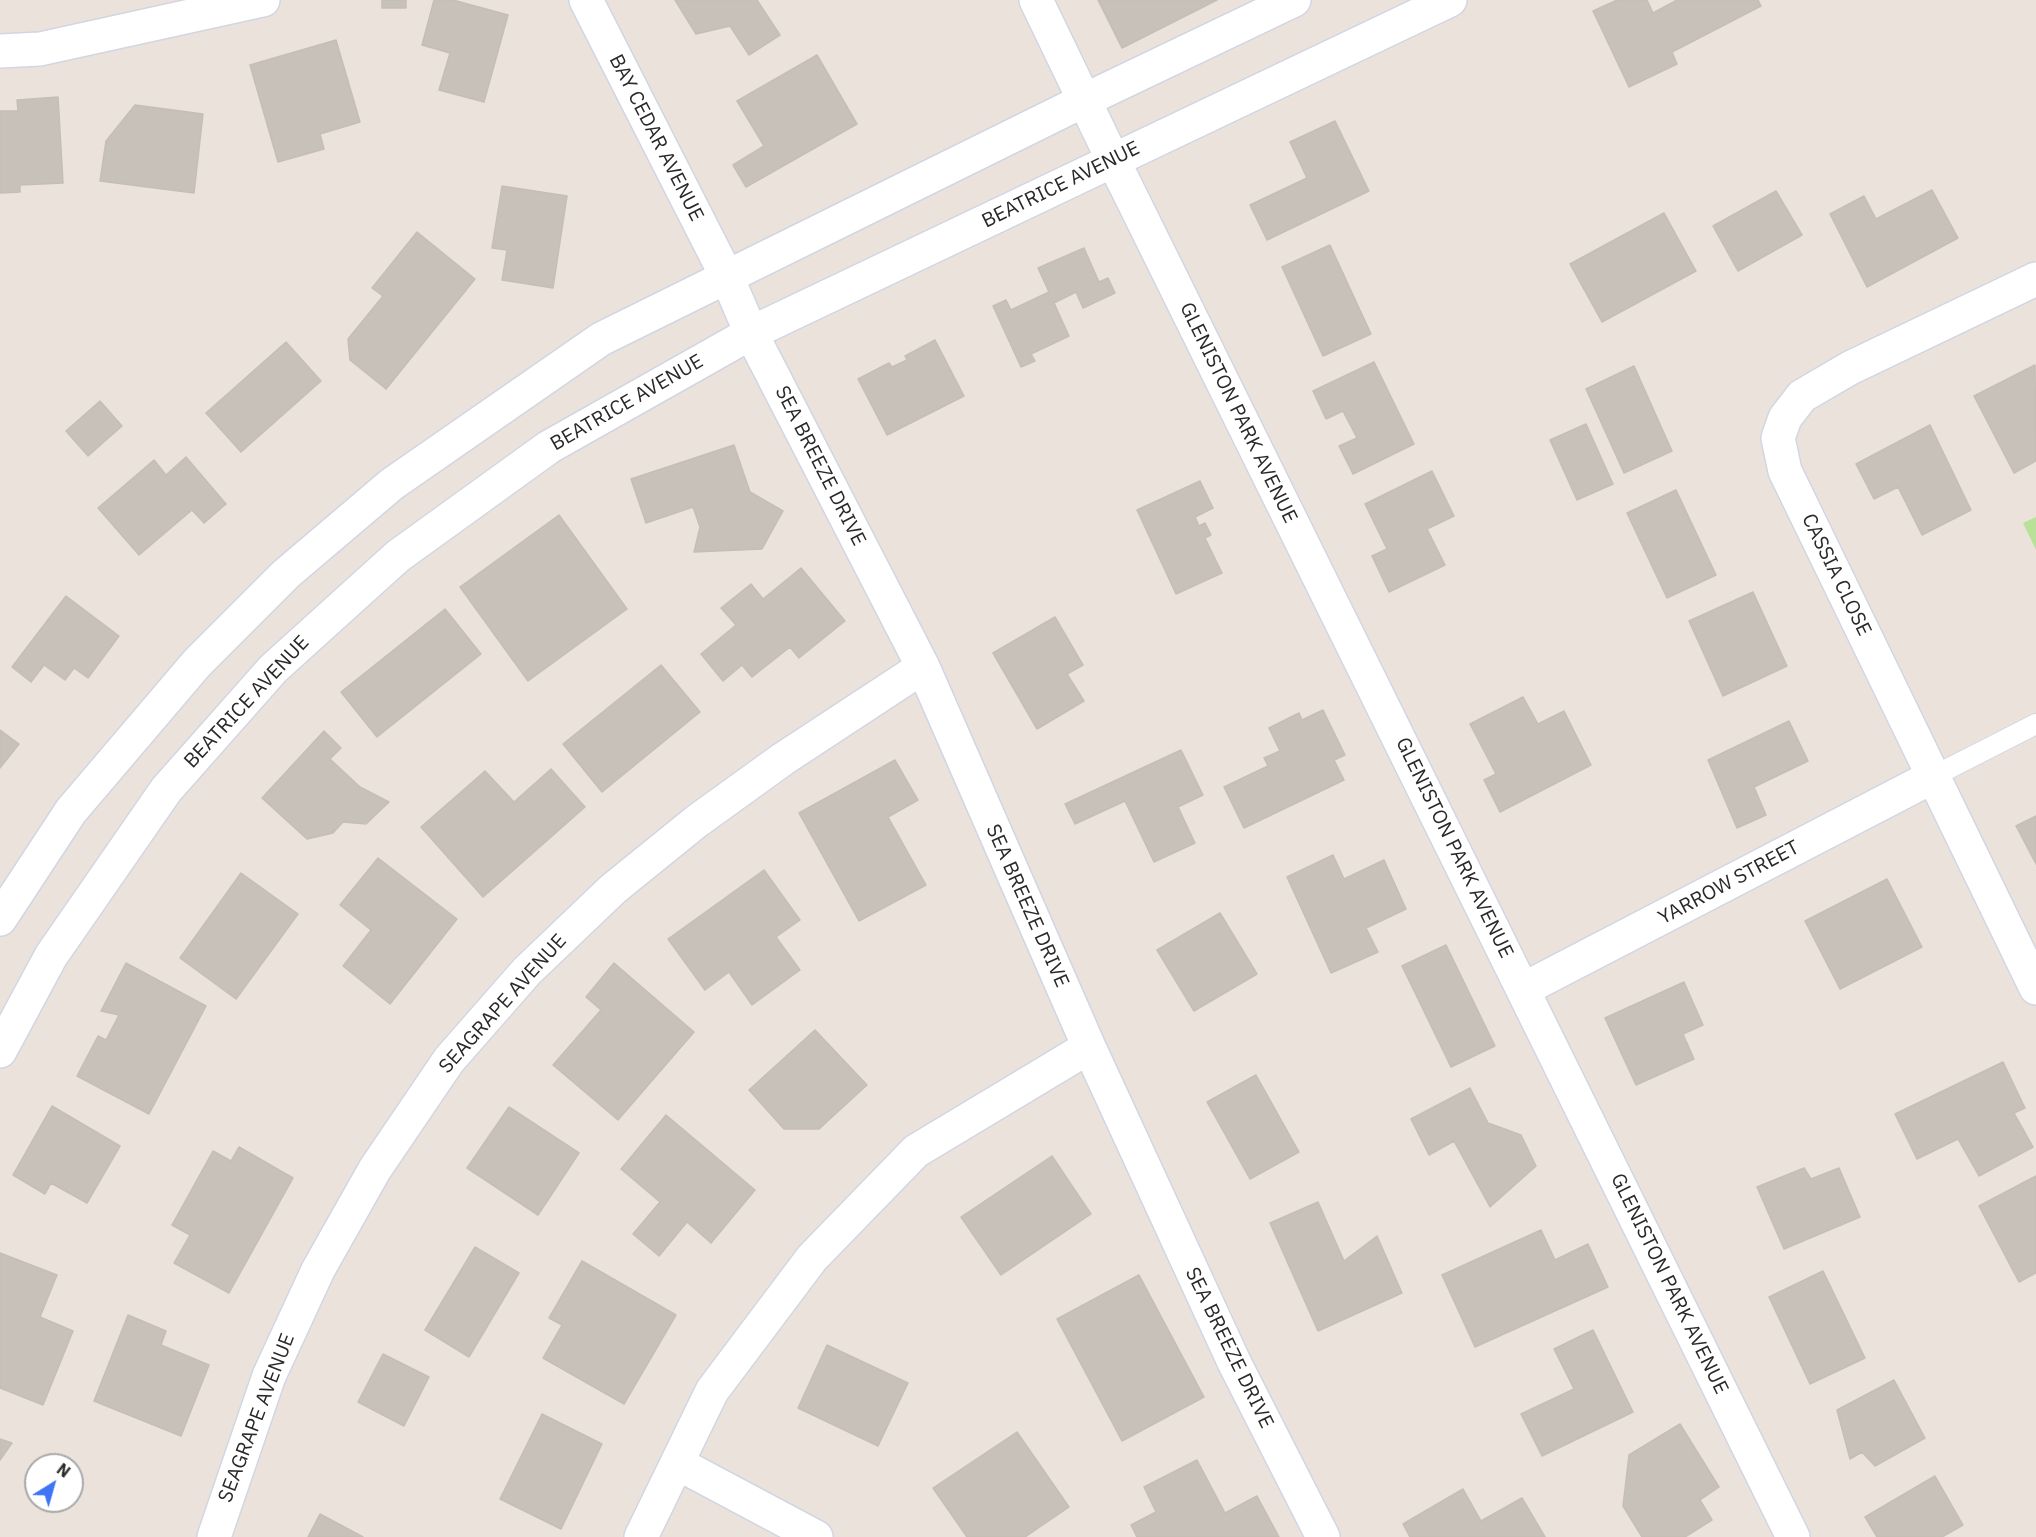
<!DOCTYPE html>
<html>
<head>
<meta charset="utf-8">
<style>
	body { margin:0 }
	#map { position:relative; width:2036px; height:1537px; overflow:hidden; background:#ebe3db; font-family:"IBM Plex Sans",sans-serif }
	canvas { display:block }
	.north { position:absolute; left:24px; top:1453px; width:60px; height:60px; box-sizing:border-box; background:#fff; border:2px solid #a9a9a9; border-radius:50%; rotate:37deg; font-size:16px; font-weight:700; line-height:24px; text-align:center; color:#292929 }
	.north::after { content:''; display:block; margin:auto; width:21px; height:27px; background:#3e74f5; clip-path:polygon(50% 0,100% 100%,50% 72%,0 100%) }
</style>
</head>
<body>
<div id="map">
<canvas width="2036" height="1537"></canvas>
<div class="north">N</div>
</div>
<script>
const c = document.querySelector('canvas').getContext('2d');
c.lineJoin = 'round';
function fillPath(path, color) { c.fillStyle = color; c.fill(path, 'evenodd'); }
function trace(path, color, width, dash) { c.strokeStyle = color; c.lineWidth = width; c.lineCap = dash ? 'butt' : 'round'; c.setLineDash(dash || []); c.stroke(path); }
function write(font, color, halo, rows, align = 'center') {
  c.font = font + ' "IBM Plex Sans",sans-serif'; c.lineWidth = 5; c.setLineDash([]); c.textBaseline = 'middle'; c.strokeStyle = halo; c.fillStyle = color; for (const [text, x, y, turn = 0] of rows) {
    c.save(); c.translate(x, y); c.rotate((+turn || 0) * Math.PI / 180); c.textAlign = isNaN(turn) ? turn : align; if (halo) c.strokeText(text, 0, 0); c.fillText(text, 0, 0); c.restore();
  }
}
const green = new Path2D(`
	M2036,517V550L2023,523Z`);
const building = new Path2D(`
	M382,0H406V8H382Z
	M434,0H453L508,15L484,102L439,90L450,53L422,45Z
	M675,0H757L780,35L749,55L730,26L696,34Z
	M1098,0H1217L1122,48Z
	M1617,0H1647L1653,13L1677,0H1758L1761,6L1672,52L1677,64L1629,87L1593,11Z
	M336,40L360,122L320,134L324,149L278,162L250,65Z
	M817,55L857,124L746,187L733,165L764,146L737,101Z
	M58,97L63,183L20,185V192L0,193V111H18L17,100Z
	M135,105L203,114L194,193L100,181L106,141Z
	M1335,121L1369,191L1267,240L1250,205L1307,178L1290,142Z
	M502,186L567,196L553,288L502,280L507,250L492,248Z
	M1932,190L1958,238L1867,287L1830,214L1864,196L1876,219Z
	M1776,191L1802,235L1738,271L1713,226Z
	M1664,213L1696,271L1602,322L1570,264Z
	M417,232L475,279L386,389L350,360L348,339L383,296L372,288Z
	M1330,245L1371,334L1323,356L1282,267Z
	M1084,248L1099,282L1108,278L1115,293L1083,308L1076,292L1054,303L1069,336L1031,354L1035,361L1021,367L993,306L1006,300L1011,310L1049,292L1038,268Z
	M935,340L964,396L887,435L858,379L889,363L892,367L907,360L905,356Z
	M286,342L321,381L241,452L206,413Z
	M1374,362L1414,444L1353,474L1339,446L1357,438L1343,411L1326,419L1313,391Z
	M2035,365L2036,461L2014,473L1974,396Z
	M1634,366L1672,451L1624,473L1586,389Z
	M100,401L122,426L88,456L66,431Z
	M1586,424L1613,484L1577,500L1550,440Z
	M1930,425L1971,510L1922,535L1898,487L1874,499L1856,464Z
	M734,445L750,492L783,511L762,549L694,552L700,527L693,507L646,523L631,479Z
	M186,457L226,504L204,523L192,510L139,555L98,508L154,460L166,475Z
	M1432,471L1454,516L1427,529L1445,565L1389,592L1372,556L1387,549L1365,504Z
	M1200,481L1213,508L1195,517L1199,526L1205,523L1211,535L1205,538L1222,573L1176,594L1137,510Z
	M1676,490L1716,575L1667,598L1627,513Z
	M559,515L627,609L528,681L460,587Z
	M801,568L845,621L799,658L790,647L752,677L742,665L723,681L701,654L736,625L721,608L751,584L763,599Z
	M1753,592L1787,666L1723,696L1689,621Z
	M66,596L119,636L88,678L74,668L65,680L44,665L31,682L12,667Z
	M445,609L481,654L377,737L341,692Z
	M1055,617L1083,665L1067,674L1084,701L1037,729L993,653Z
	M661,665L700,712L602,792L563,744Z
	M1523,697L1538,724L1564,711L1591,765L1500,812L1484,780L1496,774L1470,724Z
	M1323,710L1345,755L1334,760L1344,780L1244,828L1224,787L1268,766L1264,758L1280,751L1269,728L1299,713L1302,720Z
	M1789,721L1808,761L1754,787L1766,815L1737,828L1708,760Z
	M0,730L19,744L0,768Z
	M324,731L341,748L330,759L360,787L389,802L366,824L343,822L333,833L307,839L262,798Z
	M1181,750L1203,795L1178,807L1195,843L1154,862L1125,801L1075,824L1065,804Z
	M895,760L918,800L888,817L926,885L859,921L799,813Z
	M551,769L585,807L483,897L421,827L485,771L514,802Z
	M2036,816V864L2016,826Z
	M1333,855L1344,879L1384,860L1406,909L1366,928L1378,952L1331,973L1287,877Z
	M378,858L457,919L390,1004L343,966L371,930L340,905Z
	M764,870L800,920L776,937L800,970L752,1005L729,972L705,990L668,939Z
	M241,873L298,914L236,999L180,958Z
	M1887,879L1922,947L1840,989L1805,921Z
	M1220,913L1257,974L1194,1011L1157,950Z
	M1446,945L1495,1046L1451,1067L1402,966Z
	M126,963L206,1006L149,1114L77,1076L98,1036L106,1040L119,1015L101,1011Z
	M614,963L694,1032L618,1120L553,1065L601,1010L586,997Z
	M1684,982L1703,1025L1683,1034L1694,1059L1636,1085L1605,1018Z
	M815,1030L867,1085L819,1129H784L749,1090Z
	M2003,1062L2025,1108L2014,1113L2033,1147L1979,1176L1958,1139L1917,1159L1895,1114Z
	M1256,1075L1299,1152L1250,1179L1207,1102Z
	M1470,1088L1488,1123L1521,1135L1536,1166L1490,1207L1454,1141L1429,1155L1411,1119Z
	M52,1106L120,1146L87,1203L51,1183L45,1194L13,1175Z
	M509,1107L579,1153L538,1215L467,1168Z
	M666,1115L755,1190L711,1243L687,1222L659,1256L633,1234L660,1202L621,1169Z
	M239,1147L293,1178L229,1293L174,1263L190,1235L172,1225L213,1151L231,1161Z
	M1052,1156L1091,1214L1001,1275L961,1217Z
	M1804,1168L1811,1179L1839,1168L1860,1217L1784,1249L1757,1187Z
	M2036,1176V1273L2019,1282L1979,1206Z
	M1318,1202L1344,1261L1377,1236L1402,1293L1318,1331L1270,1223Z
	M1541,1230L1555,1260L1588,1244L1608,1287L1475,1347L1442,1275Z
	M475,1247L519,1273L469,1357L425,1330Z
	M0,1253L57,1275L40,1317L73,1331L43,1405L0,1388Z
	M582,1261L676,1315L624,1404L543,1358L562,1325L549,1318Z
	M1823,1271L1865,1358L1810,1384L1769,1297Z
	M1139,1275L1204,1397L1122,1441L1057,1319Z
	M128,1315L166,1331L161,1345L209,1365L181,1436L94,1401Z
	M1593,1330L1633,1412L1542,1456L1521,1414L1574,1389L1554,1349Z
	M827,1345L908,1383L878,1446L798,1408Z
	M383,1354L429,1377L404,1426L358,1402Z
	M1894,1380L1925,1438L1875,1466L1862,1452L1850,1459L1837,1410Z
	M542,1414L602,1444L561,1529L500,1499Z
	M1680,1424L1719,1487L1700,1500L1712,1520L1685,1537H1642L1623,1506L1629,1455Z
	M1017,1432L1069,1507L1025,1537H967L933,1488Z
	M0,1439L12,1443L0,1460Z
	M1197,1460L1225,1513L1257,1496L1279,1537H1137L1131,1525L1156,1512L1144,1487Z
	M1935,1476L1963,1525L1942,1537H1877L1865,1517Z
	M1463,1489L1481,1521L1522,1498L1545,1537H1410L1403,1524Z
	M320,1514L363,1537H308Z`);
const service = new Path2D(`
	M1934,776L2036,724`);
const minor = new Path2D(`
	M586,0L727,277L751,333L923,667L1089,1047L1234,1362L1323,1537
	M1036,0L1113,160L1793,1537
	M0,51L40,49L263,0
	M2036,279L1850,368L1802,396L1785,418L1778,438L1785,471L2036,988
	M1524,989L1934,776
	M677,1463L816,1537
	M214,1537L269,1376L318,1270L375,1169L449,1060L527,971L613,889L697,821L783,759L923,667
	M641,1537L712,1391L812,1258L916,1151L1089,1047`);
const secondary = new Path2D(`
	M0,919L71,811L197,663L286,574L392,484L601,339L1085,100L1294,0
	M0,1051L51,956L166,790L273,669L398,556L549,447L751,333L1450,0`);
const streetNames = [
	["BAY CEDAR AVENUE",656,138,63],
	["BEATRICE AVENUE",1061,185,-26],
	["BEATRICE AVENUE",627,403,-30],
	["GLENISTON PARK AVENUE",1238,413,64],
	["SEA BREEZE DRIVE",820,466,63],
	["CASSIA CLOSE",1836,575,64],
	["BEATRICE AVENUE",247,702,-47],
	["GLENISTON PARK AVENUE",1454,848,64],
	["YARROW STREET",1729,883,-28],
	["SEA BREEZE DRIVE",1027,906,66],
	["SEAGRAPE AVENUE",503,1004,-48],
	["GLENISTON PARK AVENUE",1669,1284,64],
	["SEA BREEZE DRIVE",1229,1348,64],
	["SEAGRAPE AVENUE",257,1418,-69]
];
fillPath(green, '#b9e199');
fillPath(building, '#c7c1ba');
trace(building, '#c6beb5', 1.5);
trace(service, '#d1d6e2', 22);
trace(minor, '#d1d6e2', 36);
trace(secondary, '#d1d6e2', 36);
trace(service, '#fff', 20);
trace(minor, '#fff', 33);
trace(secondary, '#fff', 33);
write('20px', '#292929', '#fff', streetNames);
</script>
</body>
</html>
